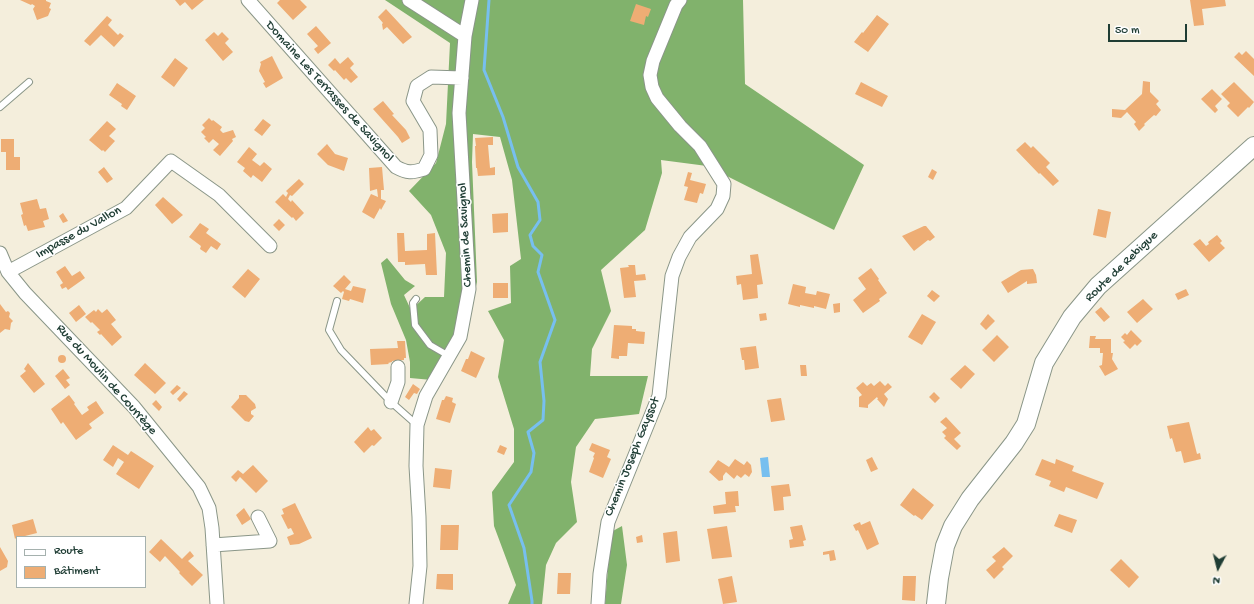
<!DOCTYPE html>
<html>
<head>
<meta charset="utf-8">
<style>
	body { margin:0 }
	#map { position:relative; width:1254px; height:604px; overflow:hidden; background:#f4eedc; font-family:"Gochi Hand",sans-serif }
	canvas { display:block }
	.legend { position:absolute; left:16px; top:536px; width:130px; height:52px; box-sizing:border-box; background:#fff; border:1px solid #a5b1ae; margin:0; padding:5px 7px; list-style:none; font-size:12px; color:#1f3d34 }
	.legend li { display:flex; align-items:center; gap:8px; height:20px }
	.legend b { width:20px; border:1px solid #a5b1ae }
	.north { position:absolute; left:1198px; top:548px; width:40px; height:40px; -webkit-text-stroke:3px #fff; paint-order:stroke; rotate:187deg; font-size:11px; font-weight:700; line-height:16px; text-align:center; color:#1f3d34 }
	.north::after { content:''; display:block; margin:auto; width:14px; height:18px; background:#1f3d34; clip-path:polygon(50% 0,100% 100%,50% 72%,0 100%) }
	.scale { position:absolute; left:1108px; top:24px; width:79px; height:18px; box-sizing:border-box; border:2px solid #1f3d34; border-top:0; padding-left:5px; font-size:12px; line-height:14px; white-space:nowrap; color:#1f3d34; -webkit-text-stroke:3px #fff; paint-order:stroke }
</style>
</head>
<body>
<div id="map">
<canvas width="1254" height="604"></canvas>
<ul class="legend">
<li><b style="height:5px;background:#fff"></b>Route</li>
<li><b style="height:11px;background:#eead74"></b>Bâtiment</li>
</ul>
<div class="north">N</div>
<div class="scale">50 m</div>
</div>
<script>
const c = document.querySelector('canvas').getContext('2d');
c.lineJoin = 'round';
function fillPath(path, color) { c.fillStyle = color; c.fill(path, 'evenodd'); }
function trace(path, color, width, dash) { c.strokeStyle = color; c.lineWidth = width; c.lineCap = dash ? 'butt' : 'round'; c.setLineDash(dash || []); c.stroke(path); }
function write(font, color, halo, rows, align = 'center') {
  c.font = font + ' "Gochi Hand",sans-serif'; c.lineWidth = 3; c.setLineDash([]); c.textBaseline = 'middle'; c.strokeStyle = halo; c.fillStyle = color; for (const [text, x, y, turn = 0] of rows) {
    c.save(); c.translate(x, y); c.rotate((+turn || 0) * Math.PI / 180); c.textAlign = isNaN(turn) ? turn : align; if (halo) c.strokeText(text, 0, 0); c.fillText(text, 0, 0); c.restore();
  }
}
const forest = new Path2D(`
	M385,0H743L745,84L864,165L834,230L707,166L661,160L662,173L645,230L601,270L611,311L592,349L590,376H648L639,414L595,419L576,447L571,482L577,522L556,543L546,565L542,604H508L516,585L494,526L492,492L514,462V429L498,377L504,340L488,311L511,303L510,266L521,259L512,180L500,137L473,134L472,162L477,282L467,324L432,380L410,378V362L406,340L391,304L381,263L387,258L405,280L415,286L404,295L411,310L425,297H444L446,253L431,215L409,191L436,163L446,124L450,43Z
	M622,526L627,565L621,604H605L611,532Z`);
const water = new Path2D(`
	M768,457L770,477H762L760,458Z`);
const stream = new Path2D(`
	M489,0L484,70L503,117L518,167L538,202L540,220L530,235L533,246L542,255L538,272L555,320L540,362L544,401L543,420L528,432L534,453L531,472L509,505L524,548L532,601V604`);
const building = new Path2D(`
	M20,0H46V1L51,3L49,8L51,9L48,16L37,20L33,9L35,6L32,4L31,5Z
	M175,0H204L192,10L185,2L180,6Z
	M280,0H300L307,7L293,20L277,3Z
	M1190,0H1225L1226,6L1202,9L1204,25L1194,26Z
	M636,4L651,9L648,17L646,16L644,25L630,21Z
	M386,9L412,37L403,44L387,27L383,30L382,24L383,23L378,17Z
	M877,15L889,24L868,52L854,42L862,32L863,33Z
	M107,16L112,20L108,25L118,35L120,33L124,36L114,47L101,35L90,46L84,41Z
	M316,26L331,43L318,54L314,49L318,46L307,34Z
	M214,32L218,36L222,32L229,39L225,43L233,52L223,61L205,40Z
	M1246,51L1254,59V76L1234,57L1239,52L1242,55Z
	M272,56L283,78L266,88L263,83L265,82L259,71L261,64L260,62Z
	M348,57L354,64L350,68L358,77L351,83L346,78L344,80L335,70L334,71L328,65L335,58L340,64Z
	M175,58L188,68L174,87L161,77Z
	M1143,81L1150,82V92L1159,101L1156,104L1161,110L1156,116L1154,115L1144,124L1145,125L1139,131L1134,124L1136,122L1127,112L1121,118L1112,117V109L1125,110L1142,94Z
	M861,82L888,96L882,107L855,94Z
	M1234,82L1254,102L1249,108L1248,107L1238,117L1227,106L1230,103L1221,94Z
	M117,83L136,96L127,110L121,106L122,104L109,95Z
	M1212,89L1222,99L1215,106L1218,110L1215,113L1201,99Z
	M383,101L394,114L392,115L406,130L410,138L402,143L398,137L373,109Z
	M209,118L212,121L213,120L222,127L220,130L223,133L233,130L236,137L232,139L233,141L220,156L213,150L219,144L213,139L209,143L204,138L206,137L201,132L205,128L202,125Z
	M263,119L271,125L262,136L254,130Z
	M107,121L116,129L109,136L115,141L105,152L103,150L102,151L89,140Z
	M493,137V145H488L490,168L495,167V175L478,176L477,168H476L475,146H476L475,138Z
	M1,139H14V157H20V170H6V152H1Z
	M1025,142L1031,148L1033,146L1050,163L1046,167L1059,181L1053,186L1040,173L1039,174L1016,150Z
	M327,144L335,154L348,158L344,171L328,165L317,154Z
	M249,147L257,154L252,160L260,166L264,162L272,169L262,182L253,175L251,178L243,171L245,168L237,162Z
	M104,167L113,179L107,183L98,172Z
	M382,167L384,190H381V199L386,201L381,210L380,208L374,219L362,212L371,194L378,197L377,189L370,191L369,168Z
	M932,169L937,172L933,180L928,177Z
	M688,172L692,173L690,180L706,184L703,194L700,193L697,203L684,200L688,187L684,186Z
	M299,179L304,184L292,196L290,195L288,199L291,202L292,200L304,213L296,221L293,217L292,218L275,202L283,194L286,197L288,193L286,191Z
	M163,197L183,215L172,224L155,205Z
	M37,199L40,209L46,208L49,219L43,221L45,227L28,231L26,225L24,226L21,215L23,214L20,203Z
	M1098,209L1111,212L1106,238L1093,235Z
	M63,213L68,221L63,223L59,216Z
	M508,213V232L493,233L492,214Z
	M279,219L285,225L279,231L273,225Z
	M200,223L209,229L206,233L221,244L217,250L211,246L206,253L200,249L201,246L189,237Z
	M924,226H926L935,237L930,241L928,240L914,251L902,236Z
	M397,233H404L405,251L427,250V234L435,233L437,275H426L425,264L405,265V262H398Z
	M1217,235L1222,241L1220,243L1225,248L1209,262L1193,244L1200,239L1206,246L1209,244L1208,242Z
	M758,254L763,284L757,285L758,298L743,300L741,284L737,285L736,276L752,274L750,255Z
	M628,265H635L636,275L645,274L646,280L634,281L636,297L624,298L620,268L629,267Z
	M65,266L72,276L80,271L85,278L68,290L66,287L62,289L60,285L63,283L56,272Z
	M871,268L879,279L878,280L887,293L879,299L880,301L863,313L853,300L866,289L858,278Z
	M248,269L260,279L245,298L232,287Z
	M1033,269L1036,275L1037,283L1027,284V281L1008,293L1001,282L1021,270Z
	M344,275L351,282L345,289L351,291L353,286L366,289L363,303L350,299L349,301L342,299L344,292L343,291L341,293L333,286Z
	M493,283H508V298H493Z
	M793,284L806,287L805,293L816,295L817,291L830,294L826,309L814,306V308L800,305V307L788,304Z
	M1186,289L1189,295L1178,300L1175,294Z
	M932,290L940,296L934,302L927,296Z
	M1143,299L1153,309L1137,323L1127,312Z
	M840,303V312L834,313L833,304Z
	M0,304L6,312L8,311L10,313L9,317L13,321L11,323L10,330L5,329L0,333Z
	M79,305L86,314L76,322L69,313Z
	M1101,307L1110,317L1104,322L1095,312Z
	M98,309L102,313L107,309L116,320L111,324L122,337L112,346L101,334L100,335L97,332L100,330L92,322L91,323L85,317L94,310L96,312Z
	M766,313L767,320L760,321L759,314Z
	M922,314L936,322L922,345L908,337Z
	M988,314L995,321L986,330L980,324Z
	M614,325L632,326V329H636V331L645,332L644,344L628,343L627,356H619V359L611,358Z
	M1131,330L1142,341L1137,346L1135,344L1130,349L1123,342L1125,341L1121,337L1125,333L1127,335Z
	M997,335L1009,347L994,362L982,350Z
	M1090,336H1096L1095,339H1111V353H1113L1112,359L1118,369L1105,376L1099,366L1102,365L1103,353H1100V348H1089Z
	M397,341H405L406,358H404V360L392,361V362L388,363L389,364L371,365L370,349L398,348Z
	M756,346L759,368L745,370L744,360H742L740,348Z
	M471,351L485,358L476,378L461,371L466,359H468Z
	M58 359a4 4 0 1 1 8 0a4 4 0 1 1-8 0Z
	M28,363L45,384L34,393L20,376L26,371L24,369Z
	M145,363L166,383L155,394L134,375Z
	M800,365H806L807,376H801Z
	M965,365L975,374L961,389L950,379Z
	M63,369L70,378L66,380L70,385L65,389L55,376Z
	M880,381L885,386L888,383L892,387L884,394L888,399L884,407L877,399H878L877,397L868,405V408L859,407V397L862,395L856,388L863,382L867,386L871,383L874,386Z
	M413,384L420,389L417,394L414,393L409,400L405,397Z
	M177,385L181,388L173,395L170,392Z
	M184,391L188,394L180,402L177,399Z
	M934,392L940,398L935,403L929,397Z
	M69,395L75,403L74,404L82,415L89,410L87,407L96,401L104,413L89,424L92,428L76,440L63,422L61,424L51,409Z
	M239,395H246L255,404L256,408L251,411V414L254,416L249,422L245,421L231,407L239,398Z
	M446,396L453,398L452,402L456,404L450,423L436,419L442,400H444Z
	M781,398L785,420L771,422L767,400Z
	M156,400L162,407L159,411L152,404Z
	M946,417L961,433L954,439L961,446L957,450L944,438L946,436L942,432L947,428L940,422Z
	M1189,422L1197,454L1200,453L1201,459L1184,463L1181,451L1176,452L1172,438L1170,439L1167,426Z
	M368,427L371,431L374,429L382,438L374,446L372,445L364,453L354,442Z
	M592,443L610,450L607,457L611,459L603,478L589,472L594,458L593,457L595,453L589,450Z
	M113,445L128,455L131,451L154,466L139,489L116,474L124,462L118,458L113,467L103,460Z
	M500,445L507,448L504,455L497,452Z
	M872,457L878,469L871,472L866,460Z
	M735,459L744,465L747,461L751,465L752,472L749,477L745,474L741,478L737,475L734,479L726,472L723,476V480L719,481L709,472L718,460L729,467Z
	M1042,459L1055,464L1056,459L1074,466L1072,471L1104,483L1097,499L1066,487L1064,492L1049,486L1051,481L1035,475Z
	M253,465L268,481L256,493L240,477L236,482L231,477L238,470L243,474Z
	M435,468L452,470L450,489L433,487Z
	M789,484L791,496L783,497L784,510L774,511L771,486Z
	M913,488L934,505L922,520L915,515L914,516L900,505Z
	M738,491L739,506H735L736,512L714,514L713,506L726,504L725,492Z
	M295,503L312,538L299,544L290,545L287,537L294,534L291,528L288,529L281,515L284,514L282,509Z
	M244,508L251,519L242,525L236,515Z
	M1059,514L1077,520L1072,533L1054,526Z
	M33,519L37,533L21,537H17L15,539L12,525Z
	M870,521L879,544L867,550L858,530L856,531L853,525L860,522L861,525Z
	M441,525H459L458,550H440Z
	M802,525L806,540L803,541L804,546L790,548L789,540L793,539L790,527Z
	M727,526L732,557L712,559L707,529Z
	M677,531L680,561L666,563L663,533Z
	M642,535L643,542L637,543L636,537Z
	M161,539L182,559L190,551L194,556L188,561L203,575L192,586L179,573L180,572L165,556L160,562L149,552Z
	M0,547L8,561L7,567L0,571Z
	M1004,547L1013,556L1002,567L1004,569L994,579L986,570L996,561L992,557Z
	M834,550L836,560L830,561L829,554L823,555V552Z
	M1121,559L1139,577L1129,588L1110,570Z
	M558,573H571L570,594H557Z
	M437,574H453V590L436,589Z
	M732,576L737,602L723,604L718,579Z
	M903,576H916L915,601L902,600Z`);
const lane = new Path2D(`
	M0,107L29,82
	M416,299L413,303L415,325L430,345L449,356
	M337,301L329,330L341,350L391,402L417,425`);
const street = new Path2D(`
	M248,0L396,167C407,173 412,173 424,169L431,155L430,130L413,101L417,86L431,77L462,78
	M409,0L465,36
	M0,253L8,272L25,293L134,407L199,487L209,508L212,528L217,604
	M8,272L126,208L171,161L219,195L270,246
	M391,402L398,382V367
	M213,545L270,541L258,517
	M416,604L420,566L419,517L416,466L417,425L426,396L460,337L469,289L459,113L465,36L472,0
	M598,604L600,574L608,522L659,396L672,276L679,257L690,237L717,209L723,196L724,184L700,146L680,126L657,98L652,87L650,75L653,61L676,5L680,0`);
const secondary = new Path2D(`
	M936,604L939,578L945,546L953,526L970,499L1014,443L1026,424L1044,363L1072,317L1098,286L1254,146`);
const streetNames = [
	["Domaine Les Terrasses de Savignol",329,92,48],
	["Impasse du Vallon",79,233,-29],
	["Chemin de Savignol",466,235,-93],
	["Route de Rebigue",1122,267,-44],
	["Rue du Moulin de Courrège",106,380,48],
	["Chemin Joseph Gayssot",633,457,-68]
];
fillPath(forest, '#81b26c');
fillPath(water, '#77bfef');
trace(stream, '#77bfef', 3);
fillPath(building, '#eead74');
trace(lane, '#8a9688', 8);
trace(street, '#8a9688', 15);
trace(secondary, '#8a9688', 20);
trace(lane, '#fff', 6);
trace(street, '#fff', 13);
trace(secondary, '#fff', 18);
write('13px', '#1f3d34', '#fff', streetNames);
</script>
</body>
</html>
